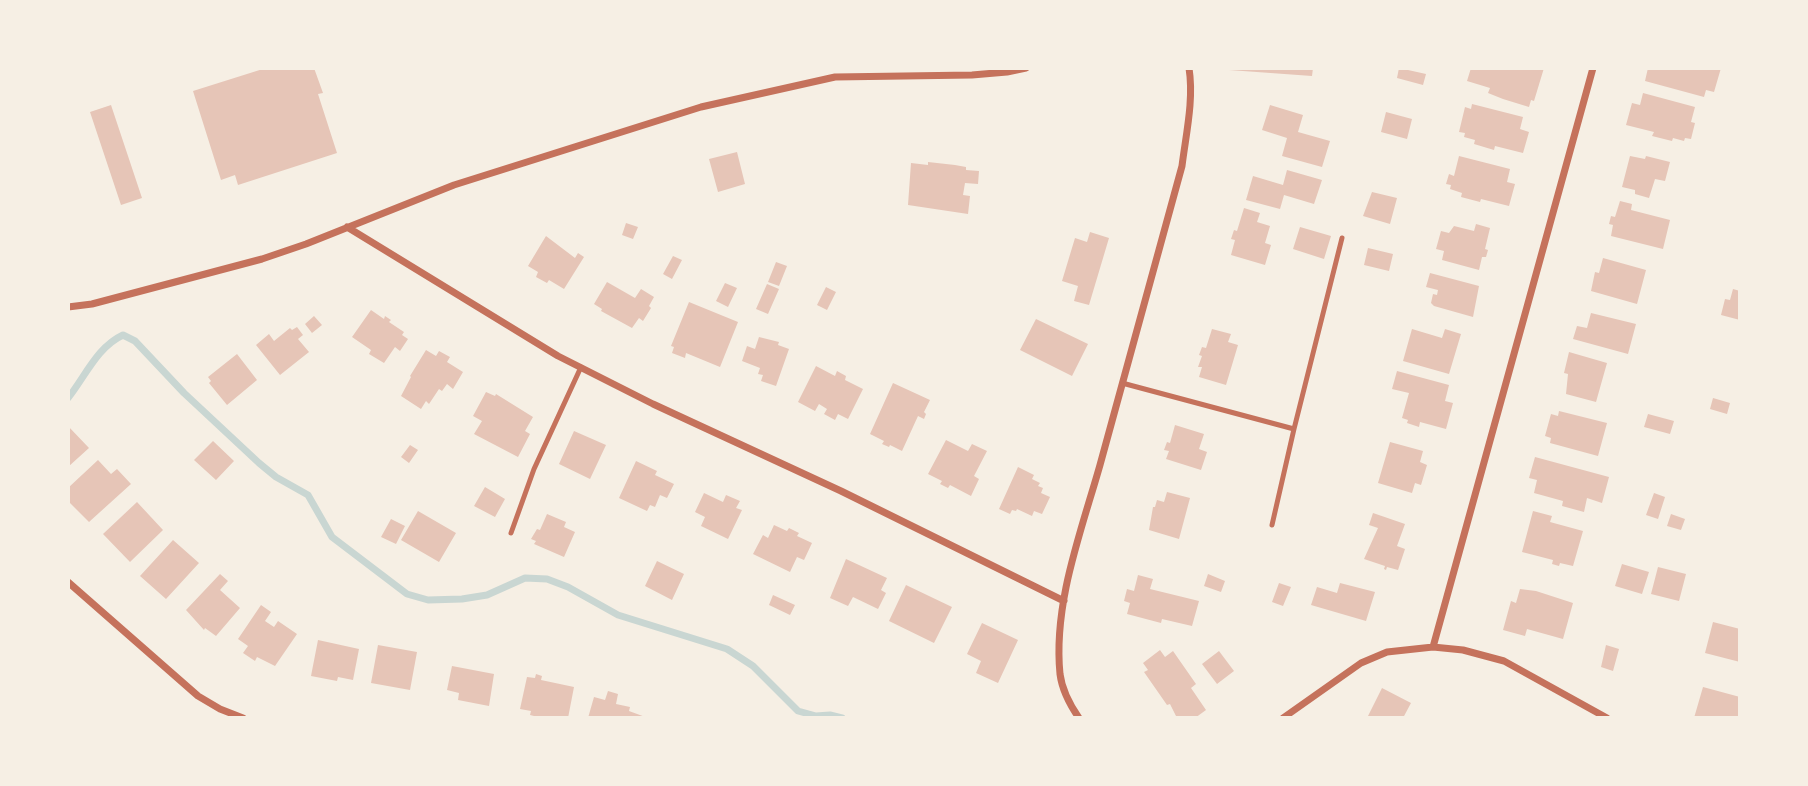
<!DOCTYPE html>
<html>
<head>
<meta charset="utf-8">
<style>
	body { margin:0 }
	#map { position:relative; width:1808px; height:786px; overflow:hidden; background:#f6efe4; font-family:"Golos Text",sans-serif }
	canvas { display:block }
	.frame { position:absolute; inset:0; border:70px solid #f6efe4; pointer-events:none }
</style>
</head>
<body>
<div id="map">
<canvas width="1808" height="786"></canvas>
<div class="frame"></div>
</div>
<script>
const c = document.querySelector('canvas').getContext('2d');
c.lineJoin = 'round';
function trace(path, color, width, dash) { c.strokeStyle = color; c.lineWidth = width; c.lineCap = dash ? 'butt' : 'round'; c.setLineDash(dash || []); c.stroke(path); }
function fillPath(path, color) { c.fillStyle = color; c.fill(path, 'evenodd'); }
const stream = new Path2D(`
	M68,398C85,377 97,347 123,335L135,341L184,393L259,463L276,477L308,495L332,537L407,594L428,600L462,599L487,595L525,578L547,579L568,587L618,615L727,649L753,666L798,711L816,716L830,715L842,718`);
const building = new Path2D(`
	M266,68H314L323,93L318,94L337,153L238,185L235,175L221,180L193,91Z
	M1229,68H1313L1312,76L1229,70Z
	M1399,68L1426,74L1423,85L1397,78Z
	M1471,68L1478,69L1544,68L1534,101L1531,100L1529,107L1503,99L1488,93L1490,88L1467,81Z
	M1648,68H1721L1714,92L1706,90L1704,97L1645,81Z
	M1643,93L1695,107L1691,122L1695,123L1691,139L1685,138L1684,141L1673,138L1672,141L1652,136L1654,132L1626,125L1632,103L1640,105Z
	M1472,104L1523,117L1520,129L1529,132L1523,153L1495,146L1494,150L1474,144L1475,140L1464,137L1465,133L1459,132L1465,107L1471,109Z
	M111,105L142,198L121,205L90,112Z
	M1270,105L1303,115L1298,132L1330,141L1322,167L1282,156L1287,138L1262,130Z
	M1386,112L1412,119L1407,139L1381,132Z
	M737,152L745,184L718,192L709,159Z
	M1459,156L1510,169L1507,182L1515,184L1509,206L1481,199L1480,202L1461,197L1462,193L1450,189L1451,185L1446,184L1449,174L1454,176Z
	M1630,156L1645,159L1646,156L1670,162L1665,181L1655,179L1649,198L1635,194V190L1622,187Z
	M928,162L955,165L966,167V170L979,171L978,184L965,183L963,195L970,196L968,214L908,205L911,163L928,165Z
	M1287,170L1322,180L1314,204L1284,195L1280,209L1246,200L1253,176L1283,185Z
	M1372,192L1397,198L1390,224L1363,216Z
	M1620,201L1632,204L1631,210L1670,220L1663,249L1611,236L1613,225L1609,224L1611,216L1615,217Z
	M1244,208L1260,213L1257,222L1270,226L1265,243L1271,245L1265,265L1231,255L1235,240L1231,239L1234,230L1237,231Z
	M626,223L638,227L633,239L622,235Z
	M1476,224L1490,228L1485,249L1488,250L1486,257H1482L1479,270L1442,260L1444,251L1436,249L1441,231L1449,233L1454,226L1474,231Z
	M1300,227L1331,236L1324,259L1293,249Z
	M1090,232L1109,238L1089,305L1074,301L1078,286L1062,281L1075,238L1087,242Z
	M546,236L575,258L578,253L584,257L564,289L549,280L547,283L536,277L538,272L528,266Z
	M1368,248L1393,254L1389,271L1364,265Z
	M673,256L682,260L672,279L663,274Z
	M1603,258L1646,270L1637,304L1591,291L1595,272L1599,273Z
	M776,262L787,266L779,286L768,282Z
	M1430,273L1479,286L1473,317L1434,306L1431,303L1433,294L1437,295L1438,290L1426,287Z
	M607,282L635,298L641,289L654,297L649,306L651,308L643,321L639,318L632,328L601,311L602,309L594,304Z
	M725,283L737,288L728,307L716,301Z
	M767,284L779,289L768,314L756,309Z
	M826,287L836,292L827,310L817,305Z
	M1733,289L1740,291V320L1721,315L1725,299L1730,300Z
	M689,302L738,322L720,367L686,353L685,358L672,353L674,347L671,346Z
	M371,310L384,319L385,316L391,320L389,322L404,332L402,335L408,339L400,351L395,347L384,363L369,354L371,350L352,337Z
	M1591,313L1636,324L1628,354L1573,339L1577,326L1587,328Z
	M314,316L322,325L312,333L305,324Z
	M1036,319L1088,344L1072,376L1020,350Z
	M297,327L303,335L298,339L309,352L280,375L256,345L269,334L274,341L290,328L292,330Z
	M1212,329L1231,334L1228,342L1238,345L1226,385L1199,377L1202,367H1198L1202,356L1199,355L1202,347L1206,348Z
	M1412,329L1442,338L1445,329L1461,334L1449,374L1403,361Z
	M759,337L779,342L778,345L789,349L776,386L761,381L763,375L758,374L760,368L742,361L747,346L755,349Z
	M426,350L436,356L439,351L450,357L447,362L463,372L453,389L447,384L442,391L439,389L429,404L426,401L421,409L401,396L411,377L410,376Z
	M1569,352L1607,363L1596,402L1566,394L1568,374L1564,373Z
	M237,354L257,380L227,405L209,383L211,381L208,377Z
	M816,366L835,376L837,371L846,376L845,380L863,389L848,419L838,414L835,420L824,414L827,409L819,404L815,411L798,402Z
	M1397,371L1449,385L1445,401L1453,403L1446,429L1420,422L1419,427L1407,423L1408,420L1402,418L1409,393L1392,389Z
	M893,383L930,400L924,412L926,414L924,419L918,416L902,451L890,445L889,447L882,444L884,441L870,434Z
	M486,392L495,396L496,394L533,417L525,431L530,434L518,457L474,434L482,421L473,416Z
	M1713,398L1730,403L1727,414L1710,409Z
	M1559,411L1607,423L1598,456L1550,443L1551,438L1545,436L1551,414L1558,416Z
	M1648,414L1674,421L1670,434L1644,427Z
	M1175,425L1204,434L1199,449L1207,452L1201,470L1166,459L1169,451L1164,450L1167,442L1170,443Z
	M68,426L89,448L68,467Z
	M574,431L606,445L590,479L559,464Z
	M946,440L968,451L972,444L987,451L974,476L979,479L971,496L950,485L948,488L940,484L942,481L928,474Z
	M213,441L234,461L216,480L194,460Z
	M1390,442L1423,451L1420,462L1427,465L1421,485L1415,483L1412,493L1378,483Z
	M410,445L418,450L409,463L401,457Z
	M1535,457L1609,477L1602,503L1587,498L1584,512L1562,506L1563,501L1534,493L1537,480L1529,478Z
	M98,460L111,474L117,469L131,484L89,522L68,501V488Z
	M636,461L657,471L655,475L674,484L667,498L660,495L655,507L650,505L647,511L619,498Z
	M1018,467L1034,475L1032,479L1040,483L1038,486L1043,488L1041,493L1050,497L1042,514L1034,511L1032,516L1017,509L1016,511L1012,510L1010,514L999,509Z
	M485,487L505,499L495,517L474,506Z
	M1167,492L1190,498L1179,539L1149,530L1153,507H1155L1157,500L1164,502Z
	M704,493L723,502L726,495L740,501L736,508L742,510L728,539L701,526L705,517L695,512Z
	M1654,493L1665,497L1658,519L1646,515Z
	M137,502L163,530L130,562L103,534Z
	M418,511L456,533L439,562L401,540Z
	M1533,511L1552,516L1550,522L1583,531L1573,566L1560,563L1559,566L1552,564L1553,560L1522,552Z
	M1373,513L1405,524L1397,546L1405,549L1398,570L1387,567L1386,570L1384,569L1385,566L1364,559L1378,528L1369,525Z
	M547,514L566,522L564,527L575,532L564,557L534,544L536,541L531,539L537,529L540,530Z
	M1671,514L1685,519L1681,530L1667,526Z
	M391,519L405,526L396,544L381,537Z
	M774,525L787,531L789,528L799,533L797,536L812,543L804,560L797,557L790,572L753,554L763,535L768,538Z
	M173,540L199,563L166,599L140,576Z
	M846,559L887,578L881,590L886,593L878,609L853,597L848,606L830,598Z
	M657,561L684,574L672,600L645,586Z
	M1622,564L1649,572L1642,594L1615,586Z
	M1658,567L1686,574L1679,601L1651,594Z
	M220,574L228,581L220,590L240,608L216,636L205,628L204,630L186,610Z
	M1208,574L1225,581L1221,592L1204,586Z
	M1138,575L1153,579L1150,589L1199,601L1192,626L1162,619L1161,623L1127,614L1130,603L1124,601L1127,589L1134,591Z
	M1279,583L1291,587L1283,606L1272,602Z
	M1340,583L1375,592L1366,621L1311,605L1317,587L1337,593Z
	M906,585L952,607L934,643L889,621Z
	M1520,589L1536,591L1573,603L1563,639L1527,629L1525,636L1503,630L1511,601L1516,603Z
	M773,595L795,605L790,615L769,605Z
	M261,605L271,612L265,621L274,627L278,621L297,634L275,666L257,657L255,661L243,653L248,646L238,639Z
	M1713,622L1740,629V662L1705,653Z
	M982,623L1018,640L998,683L976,673L981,661L967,654Z
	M318,640L359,649L353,680L338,677L337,681L311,676Z
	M378,645L417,652L410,690L371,683Z
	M1606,645L1619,649L1613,671L1601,667Z
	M1160,650L1165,657L1173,651L1196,684L1191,688L1206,710L1195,718H1177L1170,704L1167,705L1144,672L1148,670L1143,663Z
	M1219,651L1234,671L1217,684L1202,664Z
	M452,666L494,674L489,706L458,700L459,693L447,690Z
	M536,674L542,676L541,680L574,687L568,718H542L530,715L531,711L520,709L527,677L535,678Z
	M1703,687L1740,697V718H1694Z
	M1382,688L1411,703L1403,718H1367Z
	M608,691L618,694L616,704L630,707L629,711L648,718H588L594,697L605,700Z`);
const service = new Path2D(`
	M1122,383L1294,429L1342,238
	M1272,525L1294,429
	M511,533L534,469L581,367`);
const minor = new Path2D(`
	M347,227L558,356L653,404L841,491L1064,601
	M68,307L92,304L262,259L306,244L454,185L701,107L835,77L972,75L1007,72L1026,68
	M68,582L198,696L220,709L243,718
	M1433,647L1593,68
	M1079,718C1070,705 1062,690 1060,674C1053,604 1081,532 1100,465C1127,366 1154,266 1182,166C1186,134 1194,100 1189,68
	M1283,718L1361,663L1387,652L1433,647L1463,650L1504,661L1607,718`);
trace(stream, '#c9d6d2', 7);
fillPath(building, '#e6c5b7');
trace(service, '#c5725c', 5);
trace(minor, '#c5725c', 7);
</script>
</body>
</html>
